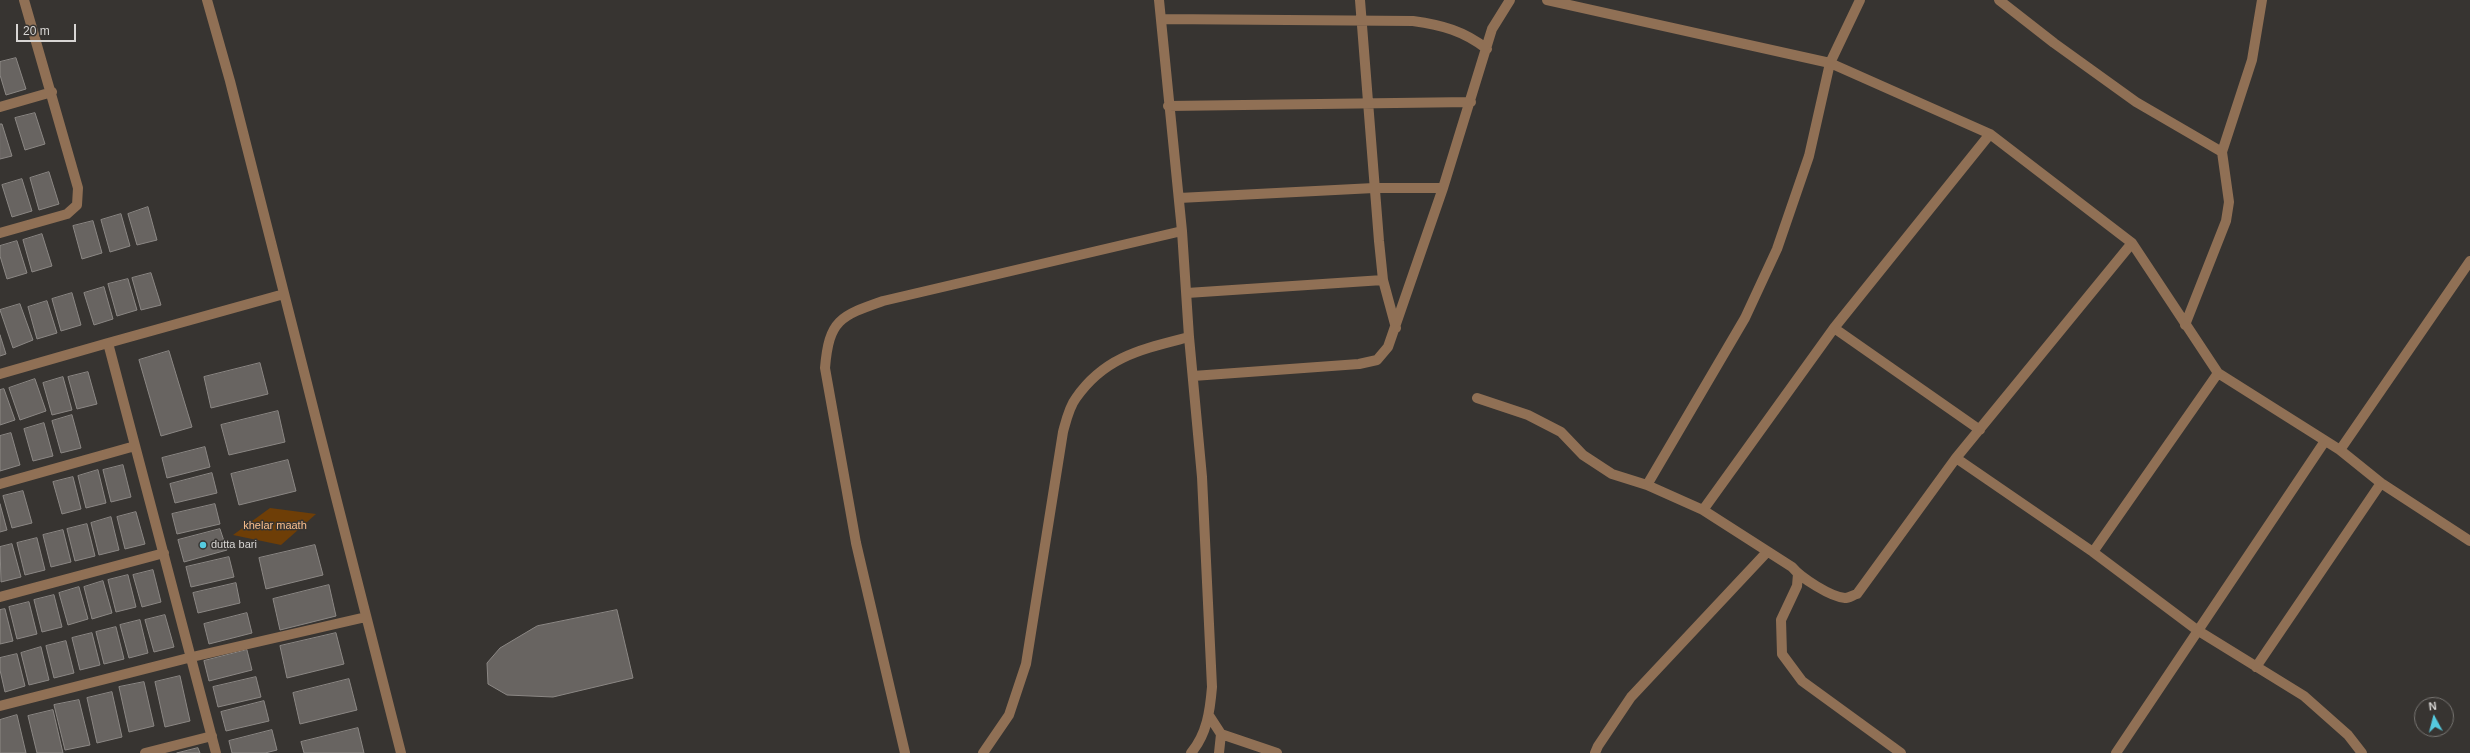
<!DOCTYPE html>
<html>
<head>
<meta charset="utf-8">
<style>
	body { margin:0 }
	#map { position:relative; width:2470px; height:753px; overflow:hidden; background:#373431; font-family:Arial,sans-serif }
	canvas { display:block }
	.north { position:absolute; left:2414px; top:697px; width:40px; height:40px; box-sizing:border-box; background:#373431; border:1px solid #777572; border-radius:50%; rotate:353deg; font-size:11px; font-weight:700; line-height:16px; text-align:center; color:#d8d6d4 }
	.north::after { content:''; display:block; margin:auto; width:14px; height:18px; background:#55cadf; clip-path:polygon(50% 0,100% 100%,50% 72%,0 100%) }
	.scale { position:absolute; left:16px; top:24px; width:60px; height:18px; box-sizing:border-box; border:2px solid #d8d6d4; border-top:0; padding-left:5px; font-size:12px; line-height:14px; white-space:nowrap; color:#d8d6d4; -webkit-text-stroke:3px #373431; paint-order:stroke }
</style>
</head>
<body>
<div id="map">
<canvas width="2470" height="753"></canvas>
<div class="north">N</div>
<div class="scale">20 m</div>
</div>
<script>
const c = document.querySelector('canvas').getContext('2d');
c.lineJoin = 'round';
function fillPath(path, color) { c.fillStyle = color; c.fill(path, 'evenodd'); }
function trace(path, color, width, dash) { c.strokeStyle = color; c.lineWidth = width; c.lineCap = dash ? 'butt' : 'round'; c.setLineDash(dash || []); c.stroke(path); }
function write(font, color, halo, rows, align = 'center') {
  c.font = font + ' Arial,sans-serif'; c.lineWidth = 3; c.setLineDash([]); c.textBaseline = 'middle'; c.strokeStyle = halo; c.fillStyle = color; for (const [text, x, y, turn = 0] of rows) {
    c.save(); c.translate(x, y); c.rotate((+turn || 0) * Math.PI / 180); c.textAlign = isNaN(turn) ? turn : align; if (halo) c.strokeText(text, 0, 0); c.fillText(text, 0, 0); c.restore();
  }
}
const green = new Path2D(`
	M270,508L316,514L281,545L233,535Z`);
const building = new Path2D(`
	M16,58L26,89L6,95L0,75V62Z
	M35,113L45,144L25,150L15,118Z
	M0,124H2L12,156L0,159Z
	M49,172L59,204L39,210L30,178Z
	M22,179L32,211L12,217L2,185Z
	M148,207L157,240L137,245L128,214Z
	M121,214L130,246L110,252L101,220Z
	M93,221L102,253L82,259L73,226Z
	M42,234L52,266L32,272L23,240Z
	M17,241L27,273L7,279L0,256V246Z
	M151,273L161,305L141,310L132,278Z
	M128,279L137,310L117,316L108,284Z
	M104,287L113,319L94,325L84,293Z
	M72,293L81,325L61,331L52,299Z
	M47,301L57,333L37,339L28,307Z
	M20,304L33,340L13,348L0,310Z
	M0,335L6,354L0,356Z
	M169,351L192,427L161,436L139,360Z
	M260,363L268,394L211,408L204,377Z
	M88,372L97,404L77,409L68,377Z
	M63,377L72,410L52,415L43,383Z
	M35,379L46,411L20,420L9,388Z
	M4,389L15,420L0,425V390Z
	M278,411L285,442L229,455L221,425Z
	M72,415L81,448L61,453L52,421Z
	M44,423L53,456L33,461L24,429Z
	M11,433L20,465L0,471V436Z
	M205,447L210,467L167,478L162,458Z
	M288,460L296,491L239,505L231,474Z
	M123,465L131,497L111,502L103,470Z
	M98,470L106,503L86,508L78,476Z
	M212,473L217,493L175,503L170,484Z
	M73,477L81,509L62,514L53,482Z
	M23,491L32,523L12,528L3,496Z
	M0,504L7,530L0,532Z
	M215,504L220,524L177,534L172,514Z
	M136,512L145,544L125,549L117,517Z
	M111,517L119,550L99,555L91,523Z
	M87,524L95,556L75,561L67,529Z
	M220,529L227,550L184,562L178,540Z
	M63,530L71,562L51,567L43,535Z
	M37,538L45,570L25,575L17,543Z
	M12,544L21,577L1,582L0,547Z
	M315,545L323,575L266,589L259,558Z
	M229,557L234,577L191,587L186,567Z
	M153,570L161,602L142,607L133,575Z
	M128,575L136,607L116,612L108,580Z
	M103,581L112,613L92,619L84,587Z
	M236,583L240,603L198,613L193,593Z
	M329,585L336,616L280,630L273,599Z
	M79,587L88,619L68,625L59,593Z
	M54,595L62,627L42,632L34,600Z
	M29,602L37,634L17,639L9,607Z
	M5,609L13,641L0,644V610Z
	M617,610L633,678L553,697L507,695L488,684L487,663L500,648L537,626Z
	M247,613L252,633L209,644L204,624Z
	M165,615L174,647L154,652L145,620Z
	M140,620L148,653L129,658L120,625Z
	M116,627L124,659L104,664L96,632Z
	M92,633L100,665L80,670L72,638Z
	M336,633L344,664L287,678L280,646Z
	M66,641L74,673L54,678L46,646Z
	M41,647L49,680L29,685L21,653Z
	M247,650L252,670L209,681L204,661Z
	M17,654L25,686L5,692L0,670V658Z
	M180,676L190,721L165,727L155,682Z
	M256,677L261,697L218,707L213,687Z
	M349,679L357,710L300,724L293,693Z
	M144,682L154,726L129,732L119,687Z
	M112,692L122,737L97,743L87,698Z
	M79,700L90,745L65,750L54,705Z
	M264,701L269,721L226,731L221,712Z
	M53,710L63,753H37L28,716Z
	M17,715L26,753H0V720Z
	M358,728L364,753H304L301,742Z
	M272,730L277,750L265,753H232L229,741Z
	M198,748L200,753H177Z`);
const minor = new Path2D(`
	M207,0L230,81L401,753
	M1159,0L1182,231L1189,337L1202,477L1212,687C1210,711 1207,734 1191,753
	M1360,0L1379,241L1383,280L1396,328
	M1547,0L1830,63L1990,134L2132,243L2218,373L2340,450L2381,483L2470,541
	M1999,0L2054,43L2136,102L2222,152
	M1161,19L1413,21C1442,25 1464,31 1487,49
	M1168,106L1471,102
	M0,107L52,92
	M1179,198L1374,188H1443
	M0,233L67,214L77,205L78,188L24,0
	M1187,293L1383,280
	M2185,325L2226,221L2229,202L2222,152L2252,60L2262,0
	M1834,328L1980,430
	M0,374L108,343
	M1193,376L1359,364L1377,360L1388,347L1443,188L1492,29L1510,0
	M1477,398L1528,415L1561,432L1583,455L1612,474L1647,485L1703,510L1792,567C1801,578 1831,597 1845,598C1849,598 1853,595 1857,594L1956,458L2132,243
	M2340,450L2470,261
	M1956,458L2093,552L2197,630L2304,696L2348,735L2362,753
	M0,484L135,446
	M1647,485L1745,318L1777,249L1809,156L1830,63L1860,0
	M1703,510L1834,328L1990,134
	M2093,552L2218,373
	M1798,574L1797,586L1781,620L1782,654L1802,681L1901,753
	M0,597L164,553
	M2256,667L2381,483
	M0,706L192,657L366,617
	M1210,717L1221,734L1219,753
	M1221,734L1277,753
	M145,753L212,736
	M216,753L108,343L284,294
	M905,753L856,543L825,368C829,320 840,316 883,301L1182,231
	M983,753L1009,715L1026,664L1063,432C1066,421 1069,407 1076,398C1105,356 1143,349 1189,337
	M1595,753L1598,746L1631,697L1767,552
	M2116,753L2325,441`);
const markers = [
	[203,545,4,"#55cadf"]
];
const parkNames = [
	["khelar maath",275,526]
];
const poiNames = [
	["dutta bari",211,545]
];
fillPath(green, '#6e3e07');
fillPath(building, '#686461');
trace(building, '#8b8784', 1);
trace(minor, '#907055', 10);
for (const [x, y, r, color] of markers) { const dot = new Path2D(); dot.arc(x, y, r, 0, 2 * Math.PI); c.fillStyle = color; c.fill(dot); trace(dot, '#373431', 1.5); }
write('11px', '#f9be8c', '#373431', parkNames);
write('11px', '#d8d6d4', '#373431', poiNames, 'left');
</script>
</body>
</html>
